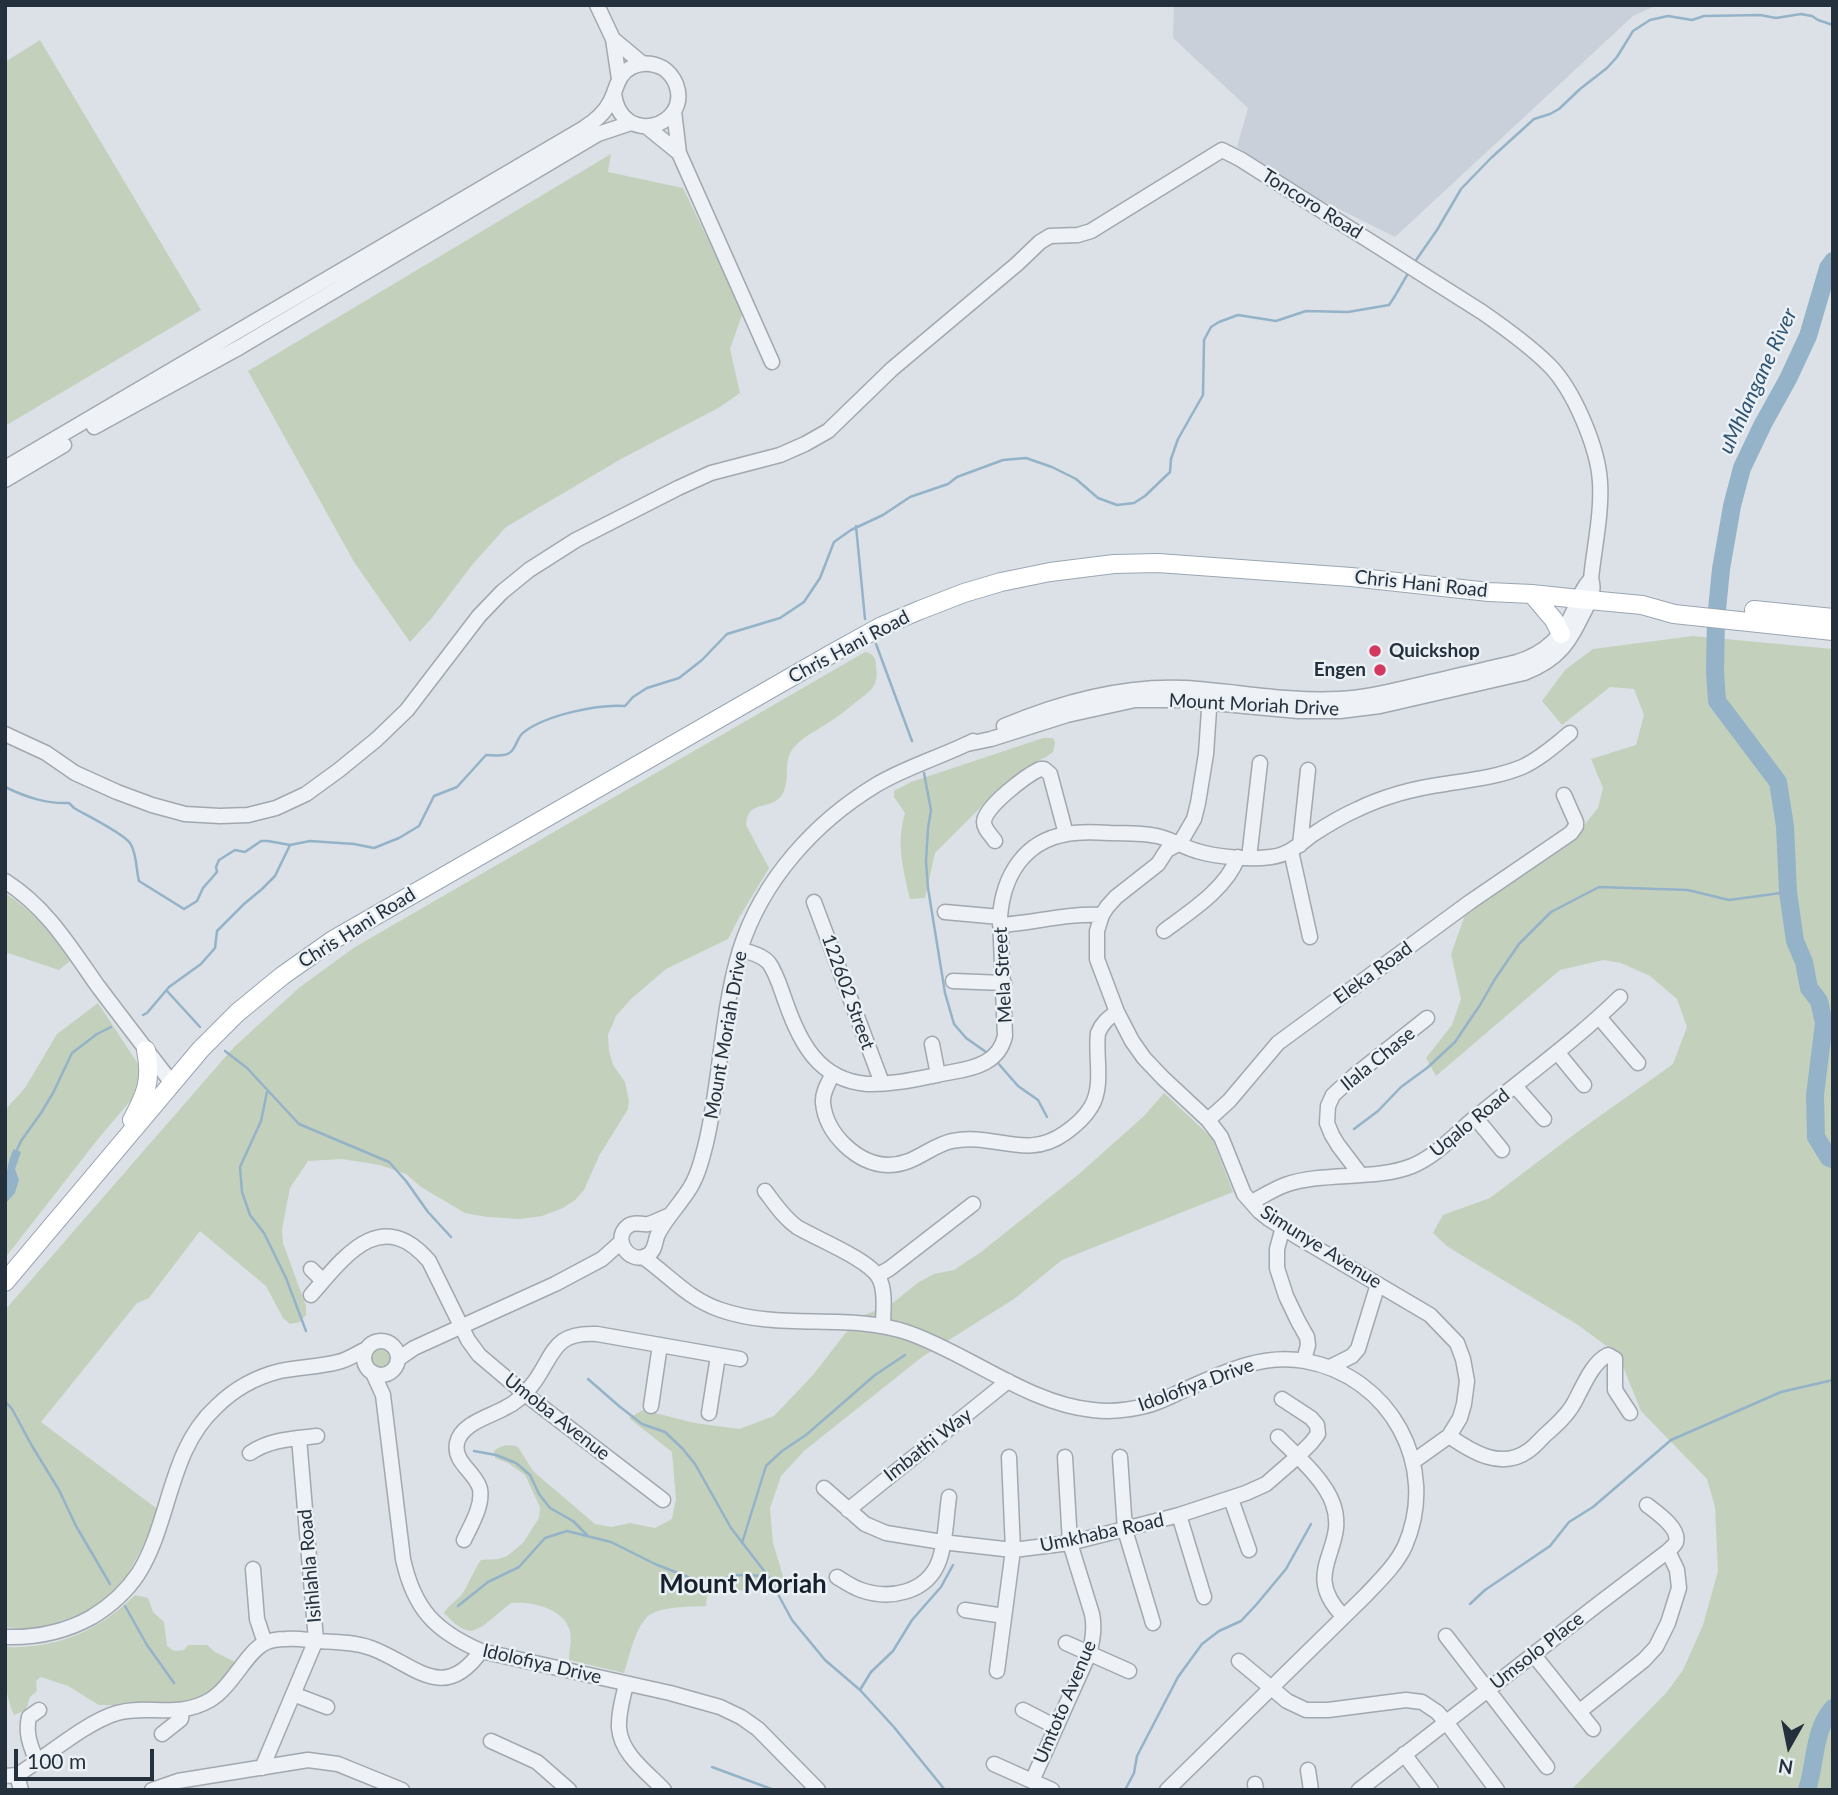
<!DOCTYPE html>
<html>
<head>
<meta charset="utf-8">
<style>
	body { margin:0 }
	#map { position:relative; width:1838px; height:1795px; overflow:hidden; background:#dbe1e6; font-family:Lato,sans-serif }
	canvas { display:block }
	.frame { position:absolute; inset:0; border:7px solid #25303d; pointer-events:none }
	.north { position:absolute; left:1754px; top:1711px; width:70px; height:70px; -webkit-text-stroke:5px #eaf0f4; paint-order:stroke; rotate:189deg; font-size:19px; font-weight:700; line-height:28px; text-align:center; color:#25303d }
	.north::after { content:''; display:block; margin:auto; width:24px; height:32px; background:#25303d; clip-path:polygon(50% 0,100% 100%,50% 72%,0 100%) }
	.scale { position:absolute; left:14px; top:1749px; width:140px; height:32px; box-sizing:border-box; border:4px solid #25303d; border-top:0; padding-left:9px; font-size:21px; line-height:24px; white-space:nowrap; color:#25303d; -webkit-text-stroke:5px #eaf0f4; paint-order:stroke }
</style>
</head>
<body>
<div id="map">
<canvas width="1838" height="1795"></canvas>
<div class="frame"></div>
<div class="north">N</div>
<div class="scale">100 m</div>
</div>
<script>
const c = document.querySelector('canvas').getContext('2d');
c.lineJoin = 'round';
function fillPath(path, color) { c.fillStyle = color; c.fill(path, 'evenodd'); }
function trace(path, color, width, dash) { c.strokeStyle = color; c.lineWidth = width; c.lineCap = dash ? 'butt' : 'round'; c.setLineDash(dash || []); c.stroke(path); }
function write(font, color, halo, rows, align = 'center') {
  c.font = font + ' Lato,sans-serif'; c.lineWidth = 5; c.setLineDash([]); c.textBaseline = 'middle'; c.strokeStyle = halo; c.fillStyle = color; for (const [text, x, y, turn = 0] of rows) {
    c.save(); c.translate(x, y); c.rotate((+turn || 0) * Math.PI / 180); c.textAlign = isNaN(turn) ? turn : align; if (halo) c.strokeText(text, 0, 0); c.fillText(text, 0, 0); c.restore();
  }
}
const built = new Path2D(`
	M1174,5H1657L1633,16L1395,237L1321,200L1237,147L1248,108L1173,38Z`);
const green = new Path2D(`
	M40,40L201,310L5,426V62Z
	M611,154L608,172L683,188L743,312L730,349L740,393L720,407L621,459L506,527L472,565L431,619L410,642L354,562L248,371Z
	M1693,636L1833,649V1790H1571L1667,1692L1683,1670L1703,1625L1718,1571L1715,1507L1707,1479L1641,1411L1620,1359L1616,1353L1578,1325L1448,1247L1433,1233L1443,1215L1490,1198L1576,1133L1673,1064L1687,1027L1677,999L1650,976L1621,963L1603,960L1560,970L1436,1076L1426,1058L1452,1025L1461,999L1451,954L1468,907L1578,833L1598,808L1603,788L1591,759L1636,745L1644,715L1634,689L1610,687L1562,725L1542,701L1565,670L1593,649Z
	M865,652C874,654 876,658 876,667C877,672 877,679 875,683C873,689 865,695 860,699C852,705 843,713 834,719C821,728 805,735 794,747C782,761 791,778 783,793C772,813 748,797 746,825L769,868L740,916L728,939L666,969L631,999L616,1016L608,1035L609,1051L613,1065L625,1082L629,1101L628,1109L599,1156L584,1190L575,1200L563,1208L542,1216L520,1219L487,1217L465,1213L421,1187L406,1174L380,1165L342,1159L308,1161L290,1188L282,1229L283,1243L306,1306V1315L300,1322L290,1324L283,1318L266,1286L200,1231L149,1298L137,1303L41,1422L156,1508L157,1512L142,1548L124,1581L95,1609L34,1630L5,1627V1310L234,1047L300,987L355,947Z
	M1043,738H1053L1055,742L1053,752L1046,757L1037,761L984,804L935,853L925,898L910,899C903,869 896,843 905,813L894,797V791L911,782Z
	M5,893C33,911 52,934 70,961L59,970L5,952Z
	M98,1003L138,1064L142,1073L138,1092L98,1139L5,1258V1110L25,1088L57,1034Z
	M1164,1093L1212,1138L1233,1192L1062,1260L1014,1299L922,1357L804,1451L781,1476L770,1508L773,1543L786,1586L765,1593L750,1589L707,1596L706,1606C691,1607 658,1606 647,1617C634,1631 630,1655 624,1673L569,1660C569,1651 572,1640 570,1631C564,1608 531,1601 511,1603L483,1626L472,1631C461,1631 452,1621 444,1613C449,1604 459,1600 464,1591C470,1581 474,1570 481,1560L498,1559L507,1556L523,1543L539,1518L540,1507L525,1475L508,1463L495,1458L494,1451C501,1445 509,1444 518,1447L533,1471L595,1524L611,1527L630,1523L655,1528L672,1519L676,1499L672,1452L629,1418L643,1410L695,1423L739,1429L774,1416L813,1375L844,1335L864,1315L889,1306L919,1282L934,1274L954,1270L981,1252L1079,1174L1144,1116Z
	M371 1358a10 10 0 1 1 20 0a10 10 0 1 1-20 0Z
	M135,1595L148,1598L153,1612L164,1622L167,1646L174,1651L184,1650L188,1645H207L215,1652L237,1663L216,1688L203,1697L182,1706L99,1705L68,1686L41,1677L36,1681L37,1691L30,1697L26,1710L14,1715C4,1694 5,1671 5,1647C56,1649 99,1631 135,1595Z`);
const water = new Path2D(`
	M14,1149L21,1152L15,1169L19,1180L15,1193L5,1204C5,1189 6,1161 14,1149Z`);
const stream = new Path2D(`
	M1414,263L1437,230L1461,189L1491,158L1534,119L1550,114L1559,109L1580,89L1607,68L1617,57L1633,31L1650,20L1668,16L1692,20L1704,16L1760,15L1776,18L1801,14L1812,16L1818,20L1833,25
	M856,526L865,619
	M876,644L912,741
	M924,773L931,810L928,828L926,861L928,888L945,993L954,1024L966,1038L986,1052
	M5,787C26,797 46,804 69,803L74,808C86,815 123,833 130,843C137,853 136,870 139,881L184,909L197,901L203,888L217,872L216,867L219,860L235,850L245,852L261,841H268L290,845L310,841L354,844L374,848L399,838L419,826L434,796L457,787L486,755C492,755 498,756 503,755C517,754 515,738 524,732C546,715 598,704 625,706L633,697L647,688L679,678L702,660L727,634L780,618L804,602L820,578L834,542L851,530L883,515L910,497L948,484L957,477L1003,460L1026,458L1052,467L1076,479L1098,498L1117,505L1134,503L1145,496L1170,472L1171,459L1178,439L1203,395L1204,340L1211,327L1219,322L1238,315L1276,321L1306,311L1348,312L1389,305C1397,294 1402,283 1409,272
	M167,991L200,1027
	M143,1015L147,1013L169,987L201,964L215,948L217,931L244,904L262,889L275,876L290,845
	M225,1051L247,1068L299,1124L389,1162L406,1181L428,1212L451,1237
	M997,1062L1018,1086L1038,1100L1047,1117
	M267,1092L261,1121L240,1167L242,1192L250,1215L264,1233L286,1278L306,1331
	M1354,1129L1378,1111L1401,1087L1427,1068L1455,1042L1480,1005L1495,979L1519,944L1551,912L1599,887L1688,890L1729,900L1788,892
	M16,1152L21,1141L41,1113L53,1093L72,1053L97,1034L111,1027
	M588,1379L619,1406L642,1424L665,1432L682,1448L695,1464L731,1528L768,1576L792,1620L825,1660L860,1690L893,1726L945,1790
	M5,1401L12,1409L32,1446L59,1490L76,1526L110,1584
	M474,1451L496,1455L516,1463L530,1475L539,1494L550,1508L573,1521L587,1535
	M742,1543L766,1466L782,1451L806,1435L875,1375L905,1355
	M1470,1604L1485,1590L1550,1546L1569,1522L1593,1507L1671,1440L1781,1392L1833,1380
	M125,1606L147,1645L174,1683
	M458,1606L488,1582L519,1567L545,1538L567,1531L611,1542L655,1564L706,1584L737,1575L767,1576
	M860,1690L871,1672L893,1651L912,1620L941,1587L953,1565
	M712,1767L774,1790
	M1125,1790L1134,1773L1137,1756L1178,1677L1202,1644L1219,1631L1241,1621L1256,1605L1286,1569L1311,1524`);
const river = new Path2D(`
	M1833,261L1828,268L1808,336L1788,379L1763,424L1742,468L1732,506L1721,569L1716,620L1715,671L1717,701L1778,782L1785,826L1788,892L1795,941L1804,962L1809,988L1819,1001L1824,1023L1815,1095L1816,1137L1829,1158L1833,1159
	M1807,1790C1816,1763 1813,1730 1833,1708`);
const minor = new Path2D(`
	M597,5L613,39L643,64
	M613,39L619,79
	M674,111L679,153L772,362
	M647,127L679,153
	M94,427L240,347L598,134L631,123
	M5,468L584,128C595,121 604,114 610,102C617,89 617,74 632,67C642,62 653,63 663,68C669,72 673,77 676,84C692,127 620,148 614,93
	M5,480L64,445
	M1210,695L1206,754L1198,803L1194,819L1180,843L1167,850L1158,864L1116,897L1107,907L1102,915L1097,931V959L1117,1012L1132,1041L1144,1058L1163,1078L1208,1120L1221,1137L1244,1194L1259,1211L1269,1219L1301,1239L1430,1315L1457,1343L1463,1359L1467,1381L1464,1404L1460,1418L1449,1436L1414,1461
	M1004,726C1061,702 1123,685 1185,688C1236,691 1288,702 1339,699C1366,698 1392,691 1418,685C1451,677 1484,670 1517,662C1546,653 1563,636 1575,608C1579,598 1583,587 1591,579
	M5,734L46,753L75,773L117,792L152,805L185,814L220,816L248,815L276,808L306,794L339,770L377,739L407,710L479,616L502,592L529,570L576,540L678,488L711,473L780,455L805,444L828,431L892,369L1017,264L1040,242L1050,236L1078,235L1091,231L1222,150L1240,159L1482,312C1505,328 1529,345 1549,365C1574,390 1598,448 1600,482C1602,514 1594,548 1591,579C1594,586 1592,593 1590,600C1571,637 1565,657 1524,673L1380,706L1340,711H1298L1181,700H1135L1067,715L991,739L967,744
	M995,841C991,835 984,829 984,822C984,807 1027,775 1040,769H1044L1050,774L1066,834
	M1300,845L1308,770
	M1291,851L1310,937
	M1249,858L1260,763
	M5,881C47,908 69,945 97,985C122,1018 147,1051 172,1083
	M814,902L882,1083
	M945,912L1000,917
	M1000,925C1036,923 1065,913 1102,915
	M1164,931C1191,911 1226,889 1238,857
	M740,950C751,952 762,955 769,963C777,974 781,990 786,1003C800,1043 819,1080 867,1084C896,1085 924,1077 952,1072C976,1068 999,1062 1005,1036L1000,917C1003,876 1024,841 1067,834C1081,831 1096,832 1110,833C1125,833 1142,833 1157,836C1171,839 1183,847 1197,851C1216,857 1251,860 1271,857C1288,855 1299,845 1312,835C1327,825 1342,816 1358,809C1385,796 1416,788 1445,784C1470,780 1498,777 1522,767C1540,759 1555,745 1570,733
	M953,981L1004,983
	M1599,1017L1638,1063
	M932,1044L938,1075
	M1557,1052L1584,1085
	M833,1074C828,1083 822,1093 823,1103C826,1134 857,1164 888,1165C915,1165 929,1146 952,1141C994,1132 1026,1161 1065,1133C1075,1126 1085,1117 1091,1107C1104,1086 1095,1056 1098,1033C1102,1023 1108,1018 1117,1012
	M1515,1086L1544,1119
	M1475,1117L1502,1150
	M1208,1120L1229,1101L1278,1043L1470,902L1571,833L1576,826V822L1564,795
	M1360,1174L1338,1145L1332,1135L1327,1123L1328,1106L1333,1095L1354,1076L1427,1018
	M765,1191C775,1204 784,1218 797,1227C817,1239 870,1260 879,1278C886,1291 883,1312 883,1326
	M1252,1202C1263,1196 1274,1189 1285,1185C1324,1171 1374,1181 1412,1166C1437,1156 1456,1133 1476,1117C1524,1077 1575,1041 1620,997
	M668,1216C662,1218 654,1223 648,1224C641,1225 635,1221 628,1226C611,1239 630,1266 648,1255C657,1249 654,1240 659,1232C668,1216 680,1204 690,1188C698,1175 702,1159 706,1143C721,1080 721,1013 740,950C762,880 815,822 876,785C906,767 941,757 973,741
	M1283,1227L1277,1249V1268L1286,1296L1298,1321L1307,1337L1308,1345L1304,1360
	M643,1257C670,1276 688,1299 721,1310C781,1331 849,1312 909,1333C969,1354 1029,1404 1093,1410C1109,1412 1129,1410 1145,1406C1159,1403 1171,1396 1184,1390C1222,1373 1262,1353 1305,1361C1390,1376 1440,1466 1405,1546C1396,1565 1380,1580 1366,1595L1167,1790
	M311,1269L323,1281
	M878,1275L889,1269L973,1204
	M311,1295C344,1257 381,1205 429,1261L468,1340L479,1355L525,1394L663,1500
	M364 1358a17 17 0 1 1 34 0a17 17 0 1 1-34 0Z
	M398,1359L414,1348L555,1284L602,1259L621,1242
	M1330,1367L1352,1356L1358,1349L1378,1284
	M373,1373L383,1395L403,1559C414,1609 435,1631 481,1651L670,1693L720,1707L741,1717L758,1729L818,1790
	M651,1406L660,1345
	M709,1413L718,1356
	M1449,1436C1472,1452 1501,1470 1528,1451C1534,1447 1539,1441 1544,1436C1555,1426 1567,1416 1574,1403C1582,1389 1592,1362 1608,1355L1615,1359V1390L1630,1413
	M1278,1437C1296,1455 1325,1480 1333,1504C1349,1549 1299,1571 1343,1616
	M250,1453C271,1439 293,1439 317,1436
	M1120,1457L1125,1530L1153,1623
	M824,1488L865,1524L886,1533L942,1542L1013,1550L1070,1543L1179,1515L1246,1493L1266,1484L1297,1457L1311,1443L1318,1434L1317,1425L1311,1418L1282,1399
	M1231,1499L1249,1550
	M848,1510L1008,1381
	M1179,1515L1204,1597
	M464,1540C471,1525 483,1506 480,1489C476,1472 453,1463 457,1443C461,1424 488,1417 503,1409C516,1403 527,1393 535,1381C555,1352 554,1332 597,1334L740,1359
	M253,1569L257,1619L265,1643
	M837,1577C845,1582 852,1587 861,1590C890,1600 927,1593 939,1561C946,1542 946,1517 949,1497
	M965,1610L1004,1616
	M1446,1636L1547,1767
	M5,1637C36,1638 65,1632 92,1617C110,1606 126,1592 138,1574C171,1522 168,1451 216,1407C233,1390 256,1377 280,1371C299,1367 319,1367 338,1362C348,1360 357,1353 367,1349
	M1066,1643L1129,1671
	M1533,1654L1593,1729
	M1239,1661L1287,1701L1306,1710H1328L1406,1700L1422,1702L1437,1712L1446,1722L1497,1790
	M997,1671L1013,1550L1009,1457
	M626,1684C623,1698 618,1713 619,1728C621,1754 647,1772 664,1790
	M293,1694L327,1707
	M1023,1710L1056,1727
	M1580,1711L1644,1660L1656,1647L1668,1623L1679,1588L1677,1570L1668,1551
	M162,1734L181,1719L182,1710
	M491,1741L537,1762L569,1790
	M1404,1754L1431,1790
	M37,1762C31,1747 25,1734 29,1717L39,1710
	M994,1764L1052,1790
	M262,1768L316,1640L299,1438
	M1308,1770L1311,1790
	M17,1775L21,1790
	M5,1776L17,1775C46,1757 86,1722 117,1713C149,1704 177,1719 210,1700C232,1687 247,1651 265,1643C271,1640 280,1639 286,1639C297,1638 307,1640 318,1641C336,1642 354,1642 371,1648C413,1663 443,1705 481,1651
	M1032,1781L1089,1654C1093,1640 1095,1628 1092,1614L1070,1543L1065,1457
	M1255,1784L1256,1790
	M152,1790L178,1781L308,1760L338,1764L402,1790
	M1359,1790L1597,1605L1668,1551C1670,1549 1675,1545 1676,1542C1680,1528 1656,1512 1647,1505`);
const major = new Path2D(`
	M1532,594L1554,620L1561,634
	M1754,610L1833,618
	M132,1120C146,1094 152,1080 146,1050
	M5,1282L201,1049L237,1013L282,976L333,940L833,653L882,626L920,610L964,593L1001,582L1050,572L1114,564L1158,563L1351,577L1489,592L1532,594L1579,599L1642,605L1674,614L1833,631`);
const markers = [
	[1375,651,7,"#d3395f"],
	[1380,670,7,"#d3395f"]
];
const streetNames = [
	["Toncoro Road",1312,204,32],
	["Chris Hani Road",1421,584,6],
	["Chris Hani Road",849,647,-28],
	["Mount Moriah Drive",1254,705,3],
	["Chris Hani Road",357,928,-32],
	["Eleka Road",1373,973,-36],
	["Mela Street",1003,975,-93],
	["122602 Street",848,992,70],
	["Mount Moriah Drive",726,1035,-80],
	["Ilala Chase",1378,1059,-39],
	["Uqalo Road",1470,1123,-39],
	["Simunye Avenue",1321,1247,32],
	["Idolofiya Drive",1196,1385,-20],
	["Umoba Avenue",557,1417,38],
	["Imbathi Way",928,1445,-38],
	["Umkhaba Road",1102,1533,-12],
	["Isihlahla Road",310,1566,-95],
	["Umsolo Place",1537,1651,-38],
	["Idolofiya Drive",542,1664,13],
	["Umtoto Avenue",1065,1702,-67]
];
const poiNames = [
	["Quickshop",1389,651],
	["Engen",1366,670,"right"]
];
const waterNames = [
	["uMhlangane River",1758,381,-65]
];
const districtNames = [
	["Mount Moriah",743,1585]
];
fillPath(built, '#c9d0d9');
fillPath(green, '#c3d1bc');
fillPath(water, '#94b3c9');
trace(stream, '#94b3c9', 2.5);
trace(river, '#94b3c9', 18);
trace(minor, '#a1a8b0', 17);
trace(major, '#9aa6b3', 20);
trace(minor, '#eef1f5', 14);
trace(major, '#fff', 18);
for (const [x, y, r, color] of markers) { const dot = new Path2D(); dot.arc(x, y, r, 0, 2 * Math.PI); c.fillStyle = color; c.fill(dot); trace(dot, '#eaf0f4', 2.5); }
write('19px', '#25303d', '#eaf0f4', streetNames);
write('bold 19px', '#25303d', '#eaf0f4', poiNames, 'left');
write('italic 21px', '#2e5372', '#eaf0f4', waterNames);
write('bold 26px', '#17212d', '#eaf0f4', districtNames);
</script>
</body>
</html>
